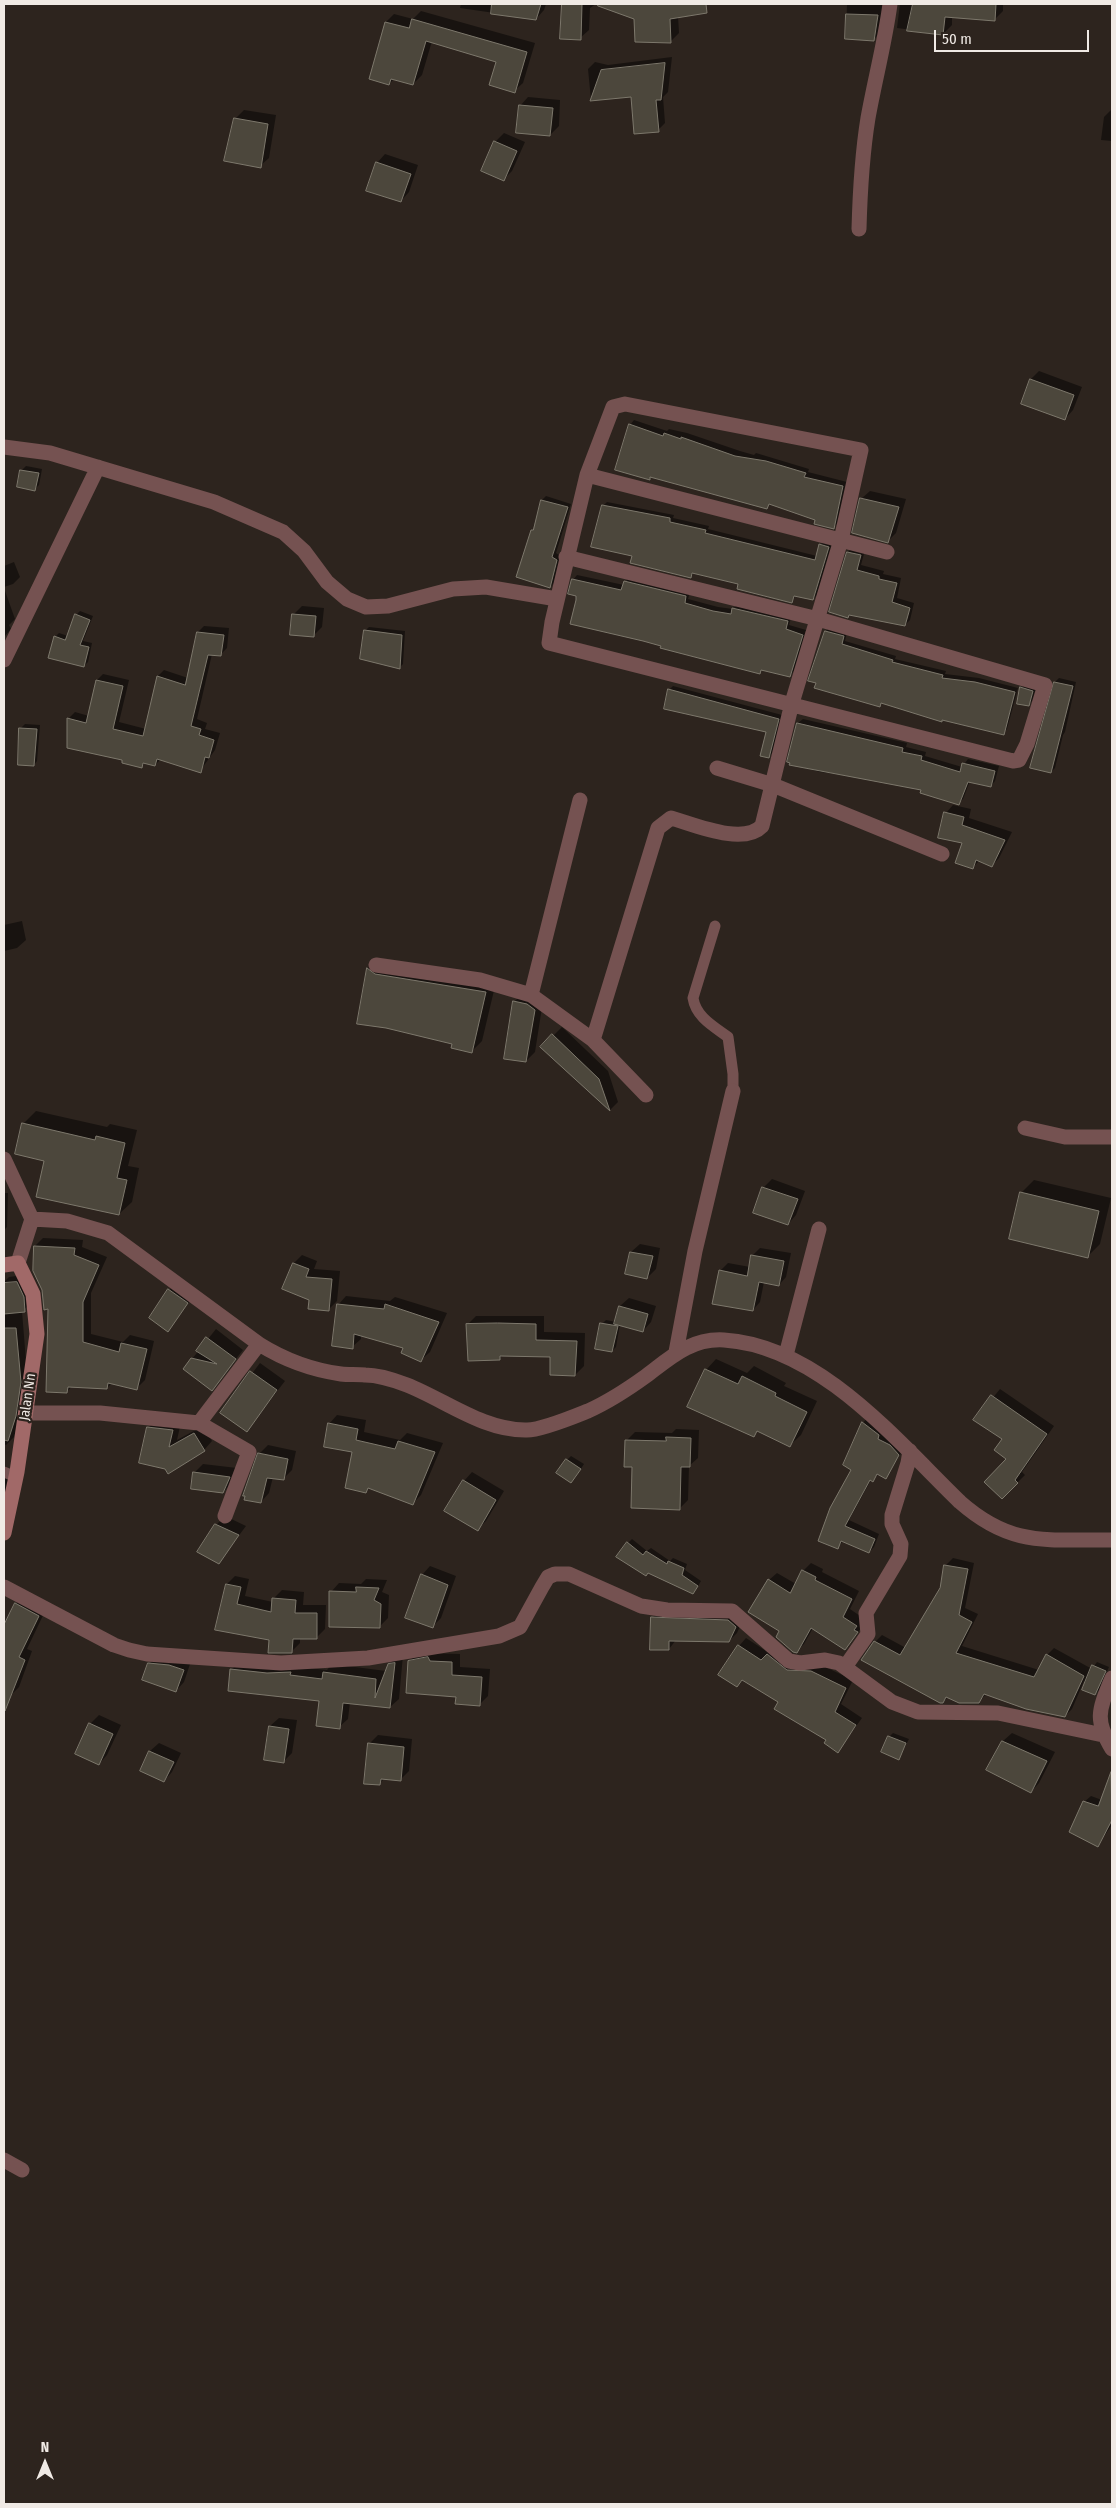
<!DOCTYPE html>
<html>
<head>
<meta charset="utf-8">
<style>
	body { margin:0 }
	#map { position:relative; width:1116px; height:2508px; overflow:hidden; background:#2d241e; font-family:"Fira Sans Condensed",sans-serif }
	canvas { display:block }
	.frame { position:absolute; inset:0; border:5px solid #f0eae5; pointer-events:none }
	.north { position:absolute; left:20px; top:2438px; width:50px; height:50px; -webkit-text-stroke:4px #2d241e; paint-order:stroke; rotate:0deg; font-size:14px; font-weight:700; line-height:20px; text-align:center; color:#f0eae5 }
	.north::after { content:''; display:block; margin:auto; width:18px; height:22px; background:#f0eae5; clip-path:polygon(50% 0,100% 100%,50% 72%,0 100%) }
	.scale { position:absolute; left:934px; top:30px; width:155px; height:22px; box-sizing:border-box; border:2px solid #f0eae5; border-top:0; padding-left:6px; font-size:15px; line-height:18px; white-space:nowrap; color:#f0eae5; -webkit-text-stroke:4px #2d241e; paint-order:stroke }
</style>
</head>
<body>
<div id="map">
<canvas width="1116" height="2508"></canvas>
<div class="frame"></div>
<div class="north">N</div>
<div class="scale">50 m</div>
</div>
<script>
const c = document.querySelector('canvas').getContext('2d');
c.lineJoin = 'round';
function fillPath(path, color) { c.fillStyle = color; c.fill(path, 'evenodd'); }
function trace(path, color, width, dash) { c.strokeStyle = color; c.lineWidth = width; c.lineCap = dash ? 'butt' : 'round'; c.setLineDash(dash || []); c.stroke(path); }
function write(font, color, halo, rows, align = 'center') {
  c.font = font + ' "Fira Sans Condensed",sans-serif'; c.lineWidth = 4.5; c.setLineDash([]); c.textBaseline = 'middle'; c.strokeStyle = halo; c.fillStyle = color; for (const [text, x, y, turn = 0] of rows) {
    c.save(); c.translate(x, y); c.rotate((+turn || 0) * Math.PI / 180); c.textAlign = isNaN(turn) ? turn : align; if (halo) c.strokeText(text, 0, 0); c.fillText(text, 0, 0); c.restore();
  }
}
const shadow = new Path2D(`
	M461,4H546L544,10L536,19L460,8Z
	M563,4H607L604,7L596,4L590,8L589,30L580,38H562Z
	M625,4H703V5L678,16L679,33L670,42L635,18L622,13Z
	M847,4H887L882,31L874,39L846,38Z
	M900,4H1003V11L994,20L952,17V25L943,34L897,28Z
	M421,11L535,43L523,83L514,91L497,61L432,41L422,75L413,84L394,79L389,84L386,22L394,14L413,19Z
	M672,57L668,92L663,97L665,123L658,130L632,96L591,100L588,69L595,62L608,65Z
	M528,97L560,100L559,126L550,135L520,106Z
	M1112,109V141L1101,140L1104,117Z
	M244,110L276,115L269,158L260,166L235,119Z
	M504,133L525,142L512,171L504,179L495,142Z
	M385,154L418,165L409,192L401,201L377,163Z
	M1039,371L1082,387L1073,410L1065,419L1031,379Z
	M1112,375V391H1111V376Z
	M634,420L667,431L669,429L687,433L740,451L754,455L756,453L809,469L808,472L847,482L838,523L834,527L771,503L767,507L652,476L649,478L630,425Z
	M26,466L42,469L39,485L35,489L18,486L22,470Z
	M870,491L906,499L896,533L888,541L861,499Z
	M546,496L571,504L556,553L560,556L554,583L550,587L532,530L535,528L542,500Z
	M607,502L674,515L673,518L709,526L708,529L817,556L820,545L824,541L832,543L817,595L813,599L796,595L792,602L740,583L694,573L690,577L634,555L603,506Z
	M853,547L865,550L861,565L884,571L883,574L901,578L897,598L914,603L910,620L905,625L851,614L848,617L831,612L848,552Z
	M14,562L20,577L13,584L4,587V566Z
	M577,575L624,585L629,577L690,592L688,599L718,607L733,609L738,604L791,617L789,625L806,630L794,671L790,675L763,669L760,672L662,645L577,600L573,580Z
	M4,588L15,619L9,625L11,629L5,636L4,643Z
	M302,606L324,608L322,627L314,635L293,615Z
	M80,611L93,616L83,641L92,643L88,662L84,666L55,637L59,633L68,636L76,615Z
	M204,626L229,628L227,648L220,655L212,654L197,719L207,723L205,729L220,733L215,750L200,771L161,759L155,765L146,762L141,767L124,759L69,718L75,712L89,716L97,680L103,674L129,680L119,722L146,729L158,676L164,670L188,678L198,632Z
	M369,627L405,631L403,664L399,668L365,631Z
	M830,627L847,632L845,641L896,656L895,659L946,671L945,674L979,678L1018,688L1007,729L1003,733L882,703L879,705L826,631Z
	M1059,678L1076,682L1065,732L1063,735L1055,768L1051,772L1055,682Z
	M1025,684L1036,688L1032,701L1028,705L1021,688Z
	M673,686L782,715L772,753L769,757L767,731L669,690Z
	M803,719L907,743L906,747L926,752L925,756L962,767L968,759L999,766L995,781L991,786L970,781L963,799L958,804L922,789L872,778L820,772L790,764L798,723Z
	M25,724L40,725L37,761L34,765L21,728Z
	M953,805L971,809L969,818L1012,832L999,858L992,866L980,860L973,867L964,842L946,813Z
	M22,921L26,940L17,948L4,951V925Z
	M378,958L496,982L482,1041L472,1051L453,1043L386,1027L359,1023L368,968Z
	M523,993L543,1001L535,1052L526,1061L505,1058L515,1001Z
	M562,1027L608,1071L618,1102L610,1110L542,1047Z
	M36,1111L107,1127L110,1124L137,1130L128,1166L139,1168L132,1202L119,1214L45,1160L23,1124Z
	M772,1179L805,1191L796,1215L788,1224L763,1188Z
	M1034,1180L1111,1198L1100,1244L1087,1257L1021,1193Z
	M4,1193H8L7,1227L4,1230Z
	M43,1238L83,1240L82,1247L107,1257L91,1293V1334L123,1342L130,1335L154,1341L145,1380L137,1388L112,1383L107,1388L72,1386L67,1392L49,1308L34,1271L35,1246Z
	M640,1244L660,1248L656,1269L647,1278L631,1252Z
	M760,1248L791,1253L786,1277L779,1285L764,1282L760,1302L753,1310L720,1271L728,1263L750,1267L752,1256Z
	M302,1255L317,1261L314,1269L340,1271L337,1301L328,1310L310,1299L284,1289L294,1263Z
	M24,1275L32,1303L22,1311L27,1374L22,1407L14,1437L6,1445L4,1444V1282L9,1277Z
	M178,1282L195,1294L168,1330L169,1290Z
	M346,1296L390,1301L395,1297L447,1313L430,1352L421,1360L405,1348L361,1335V1339L352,1347L338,1305Z
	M629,1298L656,1306L651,1322L643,1331L620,1324L616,1347L612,1351L602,1324L606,1320L616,1322L620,1306Z
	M476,1316H544V1332L585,1333L584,1366L575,1375L552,1356L503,1355L499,1359L467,1325Z
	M216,1329L243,1350L212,1389L192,1359Z
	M716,1359L747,1373L754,1366L786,1383L784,1386L817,1401L801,1435L790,1445L758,1430L753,1435L706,1370Z
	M260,1363L285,1381L247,1430L222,1413Z
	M1000,1389L1054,1426L1022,1472L1025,1475L1002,1498L1008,1459L1004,1439L975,1420Z
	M337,1415L366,1420L364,1432L400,1440L407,1433L443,1443L421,1495L412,1504L370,1487L366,1492L354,1452L329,1424Z
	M867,1418L904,1449L885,1477L879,1474L871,1480L849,1520L879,1534L874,1547L869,1552L843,1541L838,1547L863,1423Z
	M157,1419L181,1422L177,1440L203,1426L212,1441L204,1450L165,1468L148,1428Z
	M676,1429L699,1430L698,1458L689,1466L688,1500L679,1509L634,1466L626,1441L635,1432L672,1433Z
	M268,1445L296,1451L292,1470L283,1479L273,1477L269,1493L261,1502L259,1454Z
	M571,1456L584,1464L575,1478L567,1460Z
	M203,1464L237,1468L232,1483L223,1492L194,1473Z
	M4,1472L11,1481L4,1493Z
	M472,1472L504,1491L486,1521L478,1529L464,1481Z
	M225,1516L246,1526L219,1562L216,1525Z
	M632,1539L647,1551L651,1548L670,1561L673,1558L687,1564L685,1570L701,1581L697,1588L693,1592L649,1572L628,1543Z
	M953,1558L974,1563L965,1608L978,1614L962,1646L1039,1670L1047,1655L1054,1648L1092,1669L1097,1662L1109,1667L1099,1690L1095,1694L1084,1681L1072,1709L1065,1716L987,1693L979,1702L948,1697L943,1702L875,1642L882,1635L906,1648L941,1589L946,1565Z
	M811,1563L823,1569L822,1572L859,1591L850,1609L863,1618L864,1624L845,1649L813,1628L804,1644L796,1652L781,1631L769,1580L777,1573L796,1584L803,1571Z
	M430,1566L456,1576L441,1618L432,1627L422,1575Z
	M235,1576L249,1579L245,1596L273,1602V1599L282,1590L304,1592L303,1605H326L325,1629L316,1638H300V1643L291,1652L271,1639L217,1629L227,1584Z
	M366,1579L387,1580L382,1592L389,1595L388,1618L379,1627L331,1592L339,1583L361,1584Z
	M24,1595L47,1607L27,1649L32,1651L19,1687L10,1696L4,1693V1628L16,1604Z
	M660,1610L743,1619L737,1633L729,1641L676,1640L669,1649L652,1618Z
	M746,1638L769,1653L819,1664L853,1680L841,1704L862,1718L838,1751L827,1740L780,1701L744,1679L737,1686L739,1646Z
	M418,1653L460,1654V1667L490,1669L488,1696L480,1704L457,1695L409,1661Z
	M158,1655L191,1661L184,1682L176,1691L149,1664Z
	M403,1655L399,1699L390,1707L350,1702L348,1719L339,1727L320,1700L231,1670L240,1661L327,1670L332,1664L386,1671L389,1665L397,1656Z
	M99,1715L121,1725L107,1755L99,1764L90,1724Z
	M279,1718L297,1720L292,1753L283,1762L270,1726Z
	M893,1733L909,1739L899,1758L889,1737Z
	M1012,1733L1055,1752L1039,1783L1031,1792L988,1770L1003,1741Z
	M378,1735L412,1739L409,1771L401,1779L385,1778L379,1784L369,1744Z
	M159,1743L181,1753L172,1772L164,1781L141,1771L150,1751Z
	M1111,1786L1112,1825L1097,1846L1084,1802L1091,1796L1102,1800Z`);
const building = new Path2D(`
	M492,4H541L536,20L491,14Z
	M562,4H582L581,40L560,39Z
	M598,4H706L707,13L670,19L671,43L635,42L634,19L598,6Z
	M913,4H996L995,21L945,17L943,35L907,31Z
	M846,14L878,15L874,41L845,39Z
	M412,19L527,52L515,93L489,85L496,62L426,41L413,85L391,79L389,85L369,79L385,22L409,28Z
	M665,63L661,100H656L659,132L634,134L631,97L590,101L601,70Z
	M519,105L553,108L550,136L516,133Z
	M234,118L268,124L261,168L224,161Z
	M494,141L517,151L504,181L481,171Z
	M376,162L411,174L401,202L366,191Z
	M1030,379L1074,395L1065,420L1021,404Z
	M629,424L663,436L664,433L681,439V437L735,456L766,461L806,473L804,477L843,486L834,529L814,524L815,520L769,504L767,509L650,477V480L615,470Z
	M20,470L39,473L35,491L17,487Z
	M860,498L899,507L888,543L852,533Z
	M541,500L568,507L552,557L557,560L550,588L516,577L531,530H533Z
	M602,505L670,518V522L706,530L705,533L815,560L819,544L829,547L813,600L794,596L792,603L737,589L738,584L692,573L691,578L630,563L632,556L591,547Z
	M847,552L861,555L857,570L879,576V579L897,583L892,602L910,608L905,626L849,615L848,618L829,612Z
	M572,579L621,590L624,581L686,596L685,603L713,611L731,614L732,608L788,621L786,629L803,635L790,677L761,670L760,674L660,648L661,646L643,641L570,624L576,600V596L568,594Z
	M75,614L90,620L80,645L89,647L84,667L48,658L54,636L65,640Z
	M292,614L316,616L314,637L290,635Z
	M364,630L402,635L400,669L360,659Z
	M825,631L844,636L842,644L893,660L892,662L943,675L942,678L975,682L1015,692L1004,735L942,720V722L881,703L880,707L814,688L816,683L808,681Z
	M197,632L224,635L221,656L208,655L191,726L201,729L199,735L214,740L209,758L205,757L201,773L157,759L155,766L143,763L142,768L122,763V760L67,748V718L86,723L96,680L123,686L113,729L143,736L157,676L185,685Z
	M1054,682L1073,686L1051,773L1030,768Z
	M1020,687L1033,691L1029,706L1017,704Z
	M668,689L779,719L769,758L760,756L766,732L664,709Z
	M797,723L903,748L902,752L922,756L921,760L960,772L962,763L995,771L991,787L968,782L959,805L920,793L921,790L789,765L790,763L787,762Z
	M19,728L37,729L34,766L18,765Z
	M944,812L964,817L962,825L1005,840L992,867L976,860L973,869L955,863L962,843L938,838Z
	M367,968L375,974L486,992L472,1053L451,1048L452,1044L386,1028L357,1024Z
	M513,1001L527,1004L535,1010L526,1062L504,1059Z
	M552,1034L599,1079L610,1111L540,1047Z
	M22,1123L95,1140L96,1136L125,1143L117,1178L127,1180L119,1215L36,1197L44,1161L15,1154Z
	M762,1187L798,1199L788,1225L753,1213Z
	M1020,1192L1099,1211L1088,1258L1009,1239Z
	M34,1246L75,1248L74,1255L99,1265L83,1302V1342L119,1352L121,1343L147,1349L137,1390L108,1383L107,1389L68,1387L67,1393L46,1392L48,1309L44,1310L42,1290L33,1271Z
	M630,1252L653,1256L647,1279L625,1274Z
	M751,1255L784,1261L779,1286L759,1282L753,1311L712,1304L719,1270L747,1276Z
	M293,1263L309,1269L306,1277L332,1279L329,1311L308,1309L309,1300L282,1289Z
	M17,1282L24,1297L25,1312L4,1314V1283Z
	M168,1289L188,1303L168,1332L149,1318Z
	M337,1304L384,1309L385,1304L439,1322L421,1362L401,1353L403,1348L354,1334L353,1349L332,1346Z
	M619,1306L648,1314L643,1332L614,1324Z
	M498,1323L536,1324V1340L577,1341L575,1376L550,1375V1357L500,1356V1360L468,1361L466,1324Z
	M600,1323L618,1326L612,1352L595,1349Z
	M4,1328H16L21,1382L16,1416L8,1441L4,1440Z
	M206,1337L236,1359L212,1391L183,1369L191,1358L217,1364L196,1351Z
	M705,1369L738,1384L742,1376L776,1393L775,1396L807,1412L790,1447L757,1431L754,1437L687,1407Z
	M250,1371L277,1390L247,1432L220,1413Z
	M991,1395L1047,1434L1015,1480L1018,1483L1002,1499L984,1482L1006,1459L994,1450L1002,1439L973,1420Z
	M862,1422L879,1435L878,1439L890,1445L899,1455L886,1479L877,1474L873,1482L870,1480L845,1526L875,1539L869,1553L841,1541L838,1549L818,1541L830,1508L851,1470L843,1465Z
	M328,1423L358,1429L356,1440L395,1449L398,1441L435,1452L413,1505L368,1488L366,1493L345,1488L352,1452L324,1447Z
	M147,1427L173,1430L169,1447L194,1433L205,1451L168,1474L165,1469L139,1463Z
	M666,1437L691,1438L690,1467H681L680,1510L631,1508L632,1467H624L625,1440L666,1441Z
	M258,1453L288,1459L284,1480L267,1478L261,1503L244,1500L245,1496H243Z
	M566,1459L581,1469L571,1483L556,1473Z
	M193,1472L230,1477L223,1493L191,1489Z
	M463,1480L496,1500L478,1531L444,1511Z
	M215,1524L239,1535L219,1564L197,1552Z
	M627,1542L643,1555L646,1551L667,1564L668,1561L684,1568L682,1575L698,1586L693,1594L648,1573L646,1576L616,1557Z
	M944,1565L968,1569L959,1615L972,1622L956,1653L1034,1677L1046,1654L1084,1676L1065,1717L1026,1709L984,1694L979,1703H959L946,1697L943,1703H940L861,1660L874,1641L900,1655L940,1588Z
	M802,1570L816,1577L815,1580L852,1599L843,1617L857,1626L854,1630L858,1632L845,1650L811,1628L797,1653L793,1652L776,1637L779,1631L748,1612L768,1579L790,1593Z
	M421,1574L448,1585L433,1628L405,1618Z
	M226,1584L241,1587L237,1604L271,1612L272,1598L296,1600L295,1613H317V1639H293L292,1653H268L269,1640L215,1630Z
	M356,1587L379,1588L374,1600L381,1604L380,1628L329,1627V1591L356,1592Z
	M15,1603L39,1616L19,1657L25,1660L5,1711L4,1625Z
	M651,1617L728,1620L736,1627L729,1642L669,1641V1650H650Z
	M738,1645L761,1660L767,1654L787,1670L811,1671L846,1688L835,1712L856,1725L838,1753L824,1743L826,1740L774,1709L778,1702L742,1680L737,1687L718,1675Z
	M428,1657L430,1661L452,1662V1675L482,1677L480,1706L455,1704L456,1697L406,1693L408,1661Z
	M148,1663L169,1665L184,1670L176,1692L142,1680Z
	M395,1663L390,1708L343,1703L340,1729L316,1726L319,1701L228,1691L230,1669L267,1673L291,1672L290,1675L322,1679L323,1672L376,1679L375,1698L388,1664Z
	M1092,1665L1106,1671L1095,1695L1082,1690Z
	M89,1723L113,1734L99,1765L75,1754Z
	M269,1726L289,1729L284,1763L264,1760Z
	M888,1736L906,1743L899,1760L881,1752Z
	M1002,1741L1047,1761L1031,1793L986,1770Z
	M368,1743L404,1747L401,1781L381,1779L380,1785L364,1784Z
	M149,1751L174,1762L164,1782L140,1771Z
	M1111,1772L1112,1820L1098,1847L1069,1832L1083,1801L1098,1806Z`);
const lane = new Path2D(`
	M715,926L693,998C696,1017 713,1026 728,1037L733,1074V1091
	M4,1472L16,1477`);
const street = new Path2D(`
	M859,229C860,192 862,155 868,118C875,79 885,42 890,4
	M4,447L50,453L214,502L283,532L304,551L327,582L347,599L366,607L388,606L453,589L486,587L557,599
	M587,475L887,552
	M566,557L818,619L1045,685L1027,744L1019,760L1013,761L549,643L552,622L587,475L613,407L625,404L861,450L841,540L792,703L762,826C743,846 693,824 671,818L658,828L593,1040
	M4,660L98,467
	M717,768L773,785L942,854
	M376,965L480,980L531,995L593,1040L646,1095
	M531,995L580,800
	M1025,1128L1065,1137H1112
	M4,1159L32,1219L18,1263
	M32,1219L67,1221L108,1233L259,1344C283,1359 312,1370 341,1374C349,1375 357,1374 365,1375C379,1375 394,1380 407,1385C445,1400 484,1431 527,1430C542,1430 573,1417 588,1411C608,1402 628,1389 646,1376C670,1358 691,1338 724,1340C819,1346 896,1440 960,1502C1012,1548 1048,1539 1112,1540
	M676,1352L695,1251L733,1091
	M786,1355L819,1229
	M26,1413H100L199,1423L259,1344
	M199,1423L249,1452L225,1516
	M4,1587L114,1645L129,1650L147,1654L281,1663L368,1658L499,1636L520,1627L542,1587L548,1577L555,1574H569L641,1606L667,1610L732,1611L789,1661L800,1663L825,1660L839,1663L892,1702L918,1712L998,1713L1103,1735
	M845,1667L868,1634L866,1613L900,1556L901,1544L892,1524V1515L908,1463L910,1451
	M1112,1678C1099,1710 1094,1719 1112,1749
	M4,2160L22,2170`);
const secondary = new Path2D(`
	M4,1265L18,1263L33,1294L37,1334L17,1472L4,1533`);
const streetNames = [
	["Jalan Nn",28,1397,-82]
];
fillPath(shadow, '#0007');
fillPath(building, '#4c473c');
trace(building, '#7d786c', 1);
trace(lane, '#755251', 11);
trace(street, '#755251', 15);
trace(secondary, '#a16968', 15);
write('14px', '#f0eae5', '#2d241e', streetNames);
</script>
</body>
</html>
